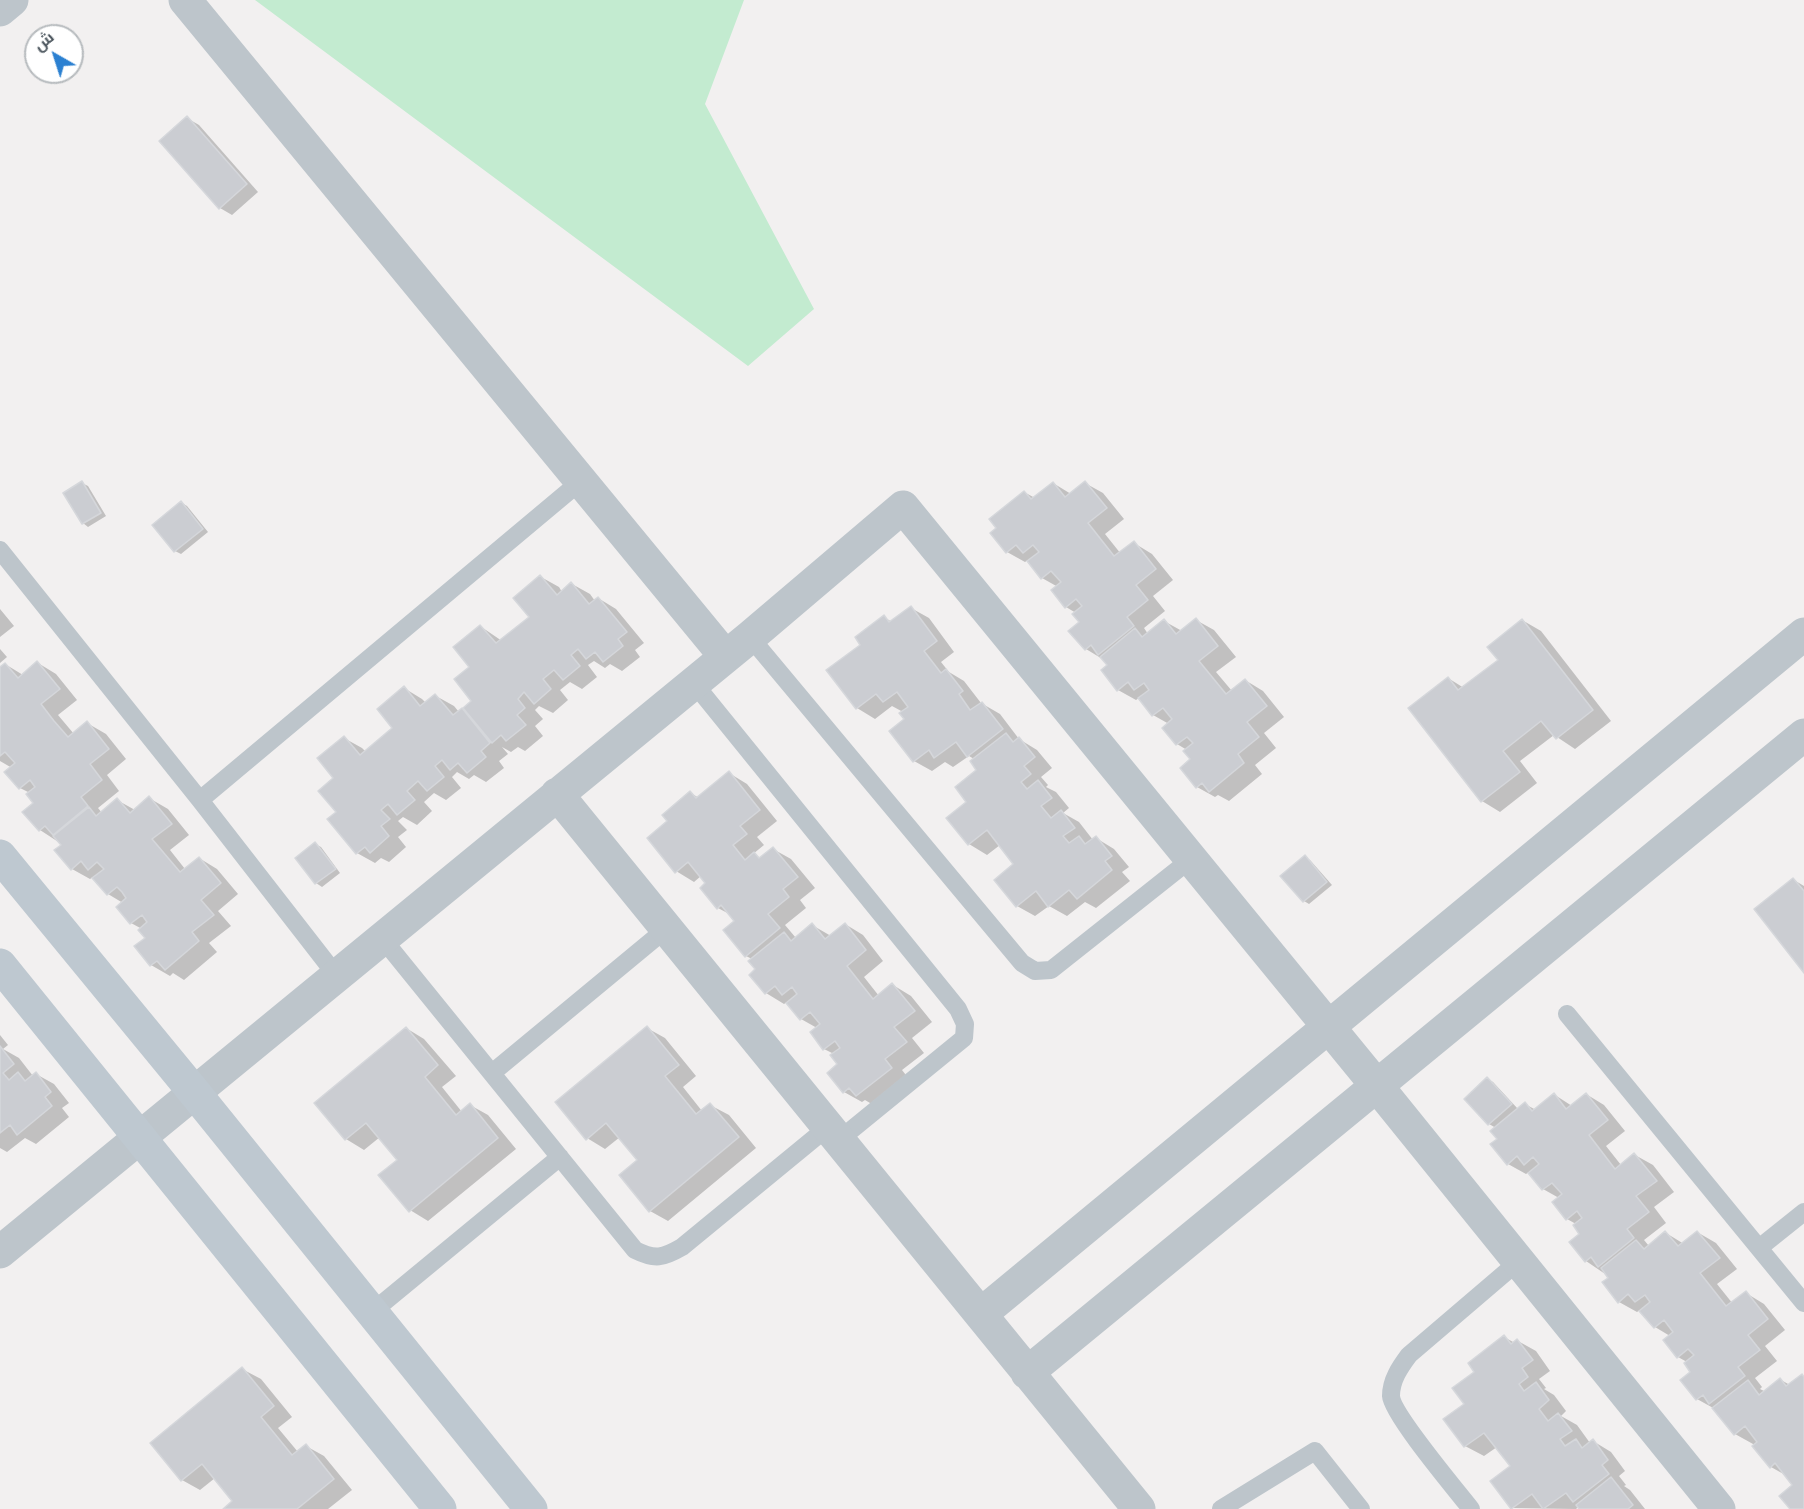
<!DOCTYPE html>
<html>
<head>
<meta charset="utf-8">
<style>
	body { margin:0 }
	#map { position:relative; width:1804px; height:1509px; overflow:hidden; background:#f2f0f0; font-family:"Public Sans",Cairo,sans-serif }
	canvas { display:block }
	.north { position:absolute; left:24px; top:24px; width:60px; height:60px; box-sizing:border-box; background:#fff; border:2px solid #b7bbbe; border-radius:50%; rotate:321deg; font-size:16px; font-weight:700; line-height:24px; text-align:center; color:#4a545c }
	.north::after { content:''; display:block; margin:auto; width:21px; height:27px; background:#2b80d1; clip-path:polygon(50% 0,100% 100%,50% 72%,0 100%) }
</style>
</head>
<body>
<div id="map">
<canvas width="1804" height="1509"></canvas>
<div class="north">ش</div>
</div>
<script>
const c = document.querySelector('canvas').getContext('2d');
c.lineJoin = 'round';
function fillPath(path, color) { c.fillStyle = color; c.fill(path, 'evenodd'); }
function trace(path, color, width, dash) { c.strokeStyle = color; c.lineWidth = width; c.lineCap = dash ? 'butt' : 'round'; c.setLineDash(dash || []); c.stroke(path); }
const green = new Path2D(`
	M255,0H744L705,104L814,309L748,366Z`);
const shadow = new Path2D(`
	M187,118L199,125L258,192L232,215L220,208L161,141Z
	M82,483L88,486L106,516L88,527L83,523Z
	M1053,483L1071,494L1085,483L1103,493L1124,519L1105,534L1121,554L1134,543L1152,554L1173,580L1153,596L1165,611L1144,628L1148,634L1164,621L1182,631L1196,620L1214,630L1236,657L1216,672L1232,691L1245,680L1263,691L1284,717L1264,733L1276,748L1255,765L1262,774L1229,801L1218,795L1215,797L1197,787L1192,759L1187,750L1177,744L1164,728L1169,724L1153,715L1139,698L1136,700L1118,690L1109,666L1104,660L1086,649L1081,622L1076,613L1066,607L1058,587L1042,578L1028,560L1025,562L1007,552L998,528L1024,492L1035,498Z
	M182,503L187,506L208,532L181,554L175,551L154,525Z
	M541,577L559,587L562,592L572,584L590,594L595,601L598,598L616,609L644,643L635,650L640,657L622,671L610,664L605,668L594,661L588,665L597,677L582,689L570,682L560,690L568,700L553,713L539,706L535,710L543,719L535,726L543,736L525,751L518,747L511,752L502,747L508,754L499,761L504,768L486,782L474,775L469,779L457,772L452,777L461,788L446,800L434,793L424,802L432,811L417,825L403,817L398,821L407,830L398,837L406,847L389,862L381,858L375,863L357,853L338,812L335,778L344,738L362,748L366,752L395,728L404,688L422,699L426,703L436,696L454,706L459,712L474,701L471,667L480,626L502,641L531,617Z
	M911,608L929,618L954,652L941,662L949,672L964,681L981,703L1000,714L1019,739L1037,750L1052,768L1041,777L1048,785L1046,787L1056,792L1069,808L1063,813L1079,822L1093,840L1096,838L1114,849L1129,867L1122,872L1130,881L1096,908L1085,902L1067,916L1049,906L1035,916L1017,906L1015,864L1000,845L987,855L969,844L968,803L979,770L974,759L969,756L953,767L945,762L932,771L914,761L903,712L892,706L875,719L857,708L828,670L862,645L884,617L892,622Z
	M0,609L14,626L0,637Z
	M1522,620L1541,631L1611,721L1575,749L1554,735L1520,761L1537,783L1500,812L1482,801L1448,678L1464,688L1500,660Z
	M0,649L7,657L0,663Z
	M38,663L56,674L77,700L58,715L74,734L87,723L106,734L126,759L107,775L119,791L98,808L102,813L117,800L135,810L149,798L168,809L189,835L170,850L185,869L199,858L217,869L238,894L218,911L231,926L209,943L217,952L184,980L173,973L170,976L151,965L136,947L147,938L142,929L131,923L123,903L108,894L93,877L90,879L72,869L63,845L40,830L35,803L30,793L20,788L12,768L0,761V669L5,664L23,675Z
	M729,773L747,784L777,821L757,837L764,845L753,854L761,858L773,849L791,859L815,888L800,900L806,908L785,925L796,938L812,925L831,936L845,924L863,935L883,961L864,977L879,996L893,985L911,996L932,1022L912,1038L924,1053L902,1070L909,1079L875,1106L865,1100L862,1102L844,1092L839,1065L834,1054L824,1049L817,1028L801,1019L787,1002L784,1004L766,993L752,959L746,956L725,930L736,921L731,915L718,908L707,883L701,876L694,882L676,871L670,822L691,793L699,798Z
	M315,844L321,847L340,873L322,887L316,883Z
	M1305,857L1310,860L1332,885L1309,904L1304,901Z
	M1794,880L1804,886V970Z
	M406,1028L424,1039L456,1076L442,1087L462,1112L470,1105L488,1115L516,1149L428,1221L410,1210L399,1160L380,1137L364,1150L346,1139Z
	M647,1028L665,1038L696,1076L683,1087L702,1111L710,1105L729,1115L756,1148L668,1221L650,1211L639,1160L620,1137L605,1149L587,1138Z
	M0,1035L8,1045L3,1049L19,1058L33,1076L36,1074L54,1084L69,1103L62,1108L69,1117L36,1144L25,1138L7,1152L0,1148Z
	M1488,1079L1493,1082L1518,1109L1525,1104L1536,1110L1555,1095L1572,1106L1586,1094L1604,1105L1625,1131L1606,1146L1621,1165L1635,1155L1653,1165L1674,1192L1654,1207L1666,1223L1644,1240L1649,1246L1666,1233L1684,1244L1697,1232L1716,1243L1737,1269L1717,1284L1733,1304L1746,1293L1764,1304L1785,1330L1765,1346L1777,1361L1755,1378L1762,1387L1760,1389L1766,1392L1781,1380L1790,1385L1804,1377V1509H1792L1794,1485L1787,1476L1771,1467L1753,1444L1735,1434L1715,1409L1697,1399L1693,1372L1687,1362L1678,1357L1670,1336L1655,1327L1640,1310L1637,1312L1619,1302L1611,1278L1586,1261L1582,1234L1576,1224L1567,1219L1559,1198L1543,1189L1529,1172L1526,1174L1508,1164L1496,1128L1489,1124L1466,1099Z
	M1504,1337L1515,1343L1518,1341L1536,1351L1550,1371L1539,1379L1546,1388L1544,1389L1554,1395L1566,1411L1561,1416L1577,1425L1590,1443L1593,1441L1611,1452L1625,1471L1619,1476L1626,1485L1624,1486L1630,1490L1645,1509H1581L1579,1506L1576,1509L1513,1508L1492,1481L1512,1467L1497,1447L1484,1456L1465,1446L1466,1404L1477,1372Z
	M242,1369L261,1379L292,1417L278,1428L298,1452L306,1446L324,1456L352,1490L328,1509H225L234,1501L215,1478L200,1490L182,1480Z`);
const building = new Path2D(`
	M187,116L247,184L219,209L159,141Z
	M82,481L101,513L82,524L63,493Z
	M1085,481L1107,508L1088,523L1114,556L1134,541L1156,569L1136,585L1148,600L1127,617L1134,626L1098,655L1091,645L1085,650L1068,631L1079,622L1072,614L1082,606L1076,599L1065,608L1051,590L1061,582L1051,571L1041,579L1027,561L1039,552L1033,545L1023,553L1016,545L1006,553L990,533L996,528L989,519L1024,491L1031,499L1053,482L1065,497Z
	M181,501L203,529L174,552L152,525Z
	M540,575L557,595L571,582L589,604L598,597L627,632L618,639L623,646L603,662L595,652L586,659L578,649L571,655L580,666L563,680L554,670L543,679L551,689L534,704L524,692L518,699L525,708L517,715L526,725L506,741L501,735L492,743L463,708L471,701L454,679L469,667L453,647L480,625L496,643L529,617L513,598Z
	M911,606L937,641L924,651L941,673L946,669L963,691L959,694L970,710L982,702L1003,729L967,757L956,742L934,758L929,750L913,762L889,731L904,719L899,713L908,707L897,692L883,702L876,694L856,709L826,670L860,645L855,637L884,615L889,622Z
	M1196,618L1218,646L1199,661L1226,694L1245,679L1267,706L1247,722L1259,737L1238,754L1244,763L1209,792L1202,783L1196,788L1180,768L1190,759L1183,751L1193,743L1187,737L1176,745L1162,728L1172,719L1163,708L1152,716L1138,698L1149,690L1144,683L1134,690L1128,682L1117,691L1101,670L1107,665L1100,657L1135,628L1142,637L1164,619L1176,634Z
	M1522,619L1593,710L1556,739L1541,721L1503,751L1520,772L1481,802L1408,708L1448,677L1458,690L1498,660L1487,647Z
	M37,661L60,689L41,704L54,721L68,737L87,721L109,749L90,764L102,780L81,797L88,806L53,835L45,826L39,831L22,812L33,803L26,794L35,787L30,780L19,789L4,772L15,763L5,752L0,756V667L5,663L18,678Z
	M404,686L420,706L435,694L453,715L462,708L490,743L481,751L486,757L467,773L458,763L450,770L442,760L435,766L444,777L427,791L418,781L407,791L415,800L397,815L388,804L381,810L390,819L381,826L389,836L370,853L365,847L356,854L327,819L336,812L318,791L333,778L317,758L344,736L360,755L392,728L377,709Z
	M1006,733L1013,742L1019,737L1035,757L1024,766L1031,774L1021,782L1027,789L1038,780L1052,798L1041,806L1051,818L1061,810L1075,828L1063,836L1069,843L1079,836L1085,844L1096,836L1112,856L1105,861L1112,870L1077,899L1069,890L1048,907L1036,891L1016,907L994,880L1013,864L987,830L968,845L946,818L966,802L955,787L976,770L970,761Z
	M729,771L760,810L740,826L747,834L733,845L745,860L754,852L759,858L773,847L798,877L783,889L789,897L768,914L780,928L745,957L723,930L734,921L721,905L717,909L700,888L705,883L688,862L675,873L647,838L667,821L662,815L690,791L696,798Z
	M149,796L172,824L152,839L180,872L199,857L221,883L201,900L214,915L192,932L199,941L165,970L157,961L150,966L134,946L145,938L138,930L147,922L142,915L130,924L116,907L126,898L122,892L117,887L107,895L92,878L104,869L97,862L88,870L81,861L71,870L54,850L61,845L53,836L89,807L96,816L117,798L130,813Z
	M315,842L336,869L315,884L295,858Z
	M1305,855L1327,882L1303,902L1280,876Z
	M1793,878L1804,891V973L1754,909Z
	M812,923L825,939L845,923L866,950L847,966L873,999L892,983L915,1011L894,1027L907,1042L885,1059L892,1068L856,1096L849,1088L843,1093L827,1073L837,1064L830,1055L840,1048L835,1041L823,1050L810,1032L820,1024L810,1012L800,1020L786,1003L797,994L792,987L782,995L775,986L765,994L749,975L755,969L748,961L784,932L791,941Z
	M647,1026L679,1065L665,1076L696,1114L710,1103L739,1137L649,1212L619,1175L637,1160L606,1123L586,1140L555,1102Z
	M406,1027L438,1065L425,1077L456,1115L470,1103L498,1138L409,1212L378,1175L397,1160L366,1123L345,1140L314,1103Z
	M0,1046L14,1064L3,1073L9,1080L18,1072L25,1081L36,1072L51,1092L45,1097L52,1106L17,1135L10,1125L0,1133Z
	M1487,1077L1512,1104L1488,1125L1464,1099Z
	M1554,1093L1566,1109L1586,1093L1608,1120L1589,1135L1615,1169L1634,1153L1657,1181L1636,1196L1649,1212L1627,1229L1634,1238L1598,1267L1591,1257L1585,1262L1569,1242L1579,1234L1573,1225L1582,1218L1577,1211L1566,1220L1552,1202L1562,1194L1552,1183L1542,1190L1528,1173L1539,1164L1533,1157L1524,1165L1517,1156L1507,1165L1490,1144L1497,1139L1490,1131L1525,1102L1532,1111Z
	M1665,1231L1678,1246L1697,1231L1720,1258L1700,1273L1726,1306L1746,1291L1768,1319L1748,1335L1760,1350L1738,1367L1745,1376L1709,1404L1703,1395L1696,1400L1680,1380L1690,1372L1684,1363L1694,1355L1688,1349L1677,1358L1663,1340L1673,1332L1664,1320L1654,1328L1639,1311L1650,1302L1645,1295L1635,1302L1628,1294L1618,1303L1602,1282L1608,1278L1601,1268L1636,1240L1644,1249Z
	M1504,1335L1511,1344L1517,1339L1533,1360L1522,1368L1528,1377L1519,1384L1524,1391L1536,1382L1549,1400L1539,1409L1548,1421L1558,1413L1572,1431L1560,1439L1565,1446L1576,1439L1582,1448L1593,1439L1608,1460L1602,1465L1609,1474L1573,1502L1566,1493L1543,1509L1532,1494L1511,1509L1490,1481L1510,1466L1484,1433L1464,1447L1443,1419L1464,1404L1452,1388L1474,1372L1468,1363Z
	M242,1367L274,1406L261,1417L292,1455L306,1444L334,1479L297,1509H223L232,1501L202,1464L181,1481L150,1443Z
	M1802,1374L1804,1377V1509H1790L1779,1496L1792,1485L1775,1463L1770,1468L1752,1446L1757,1442L1745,1426L1734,1435L1712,1408L1748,1380L1759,1395L1780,1378L1786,1386Z
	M1611,1477L1633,1505L1628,1509H1579L1576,1505Z`);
const lane = new Path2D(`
	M0,550L200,800L336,975
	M750,637L1022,963L1035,971L1051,970L1191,859
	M693,682L958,1009L965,1024L964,1038L839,1140
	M200,800L581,481
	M382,938L635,1250C655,1260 663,1258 682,1247L828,1127
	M1567,1014L1804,1303
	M492,1073L666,929
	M1759,1248L1804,1212
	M372,1312L560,1157
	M1221,1509L1315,1451L1361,1509
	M1471,1509C1457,1491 1392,1414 1391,1396C1391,1380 1400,1367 1409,1355L1519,1261`);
const street = new Path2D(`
	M185,0L725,656
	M0,10L12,0
	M557,794L1139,1509
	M0,1252L750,637L903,507L1377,1086L1719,1509
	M981,1314L1804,634
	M1027,1373L1804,735`);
const secondary = new Path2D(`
	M0,856L194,1092L531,1509
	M0,965L440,1509`);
fillPath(green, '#c3ebd0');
fillPath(shadow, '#0003');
fillPath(building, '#cbcdd2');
trace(building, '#d5d7db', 1.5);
trace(lane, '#bdc5cb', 18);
trace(street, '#bdc5cb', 33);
trace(secondary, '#bec8d0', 33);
</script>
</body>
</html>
